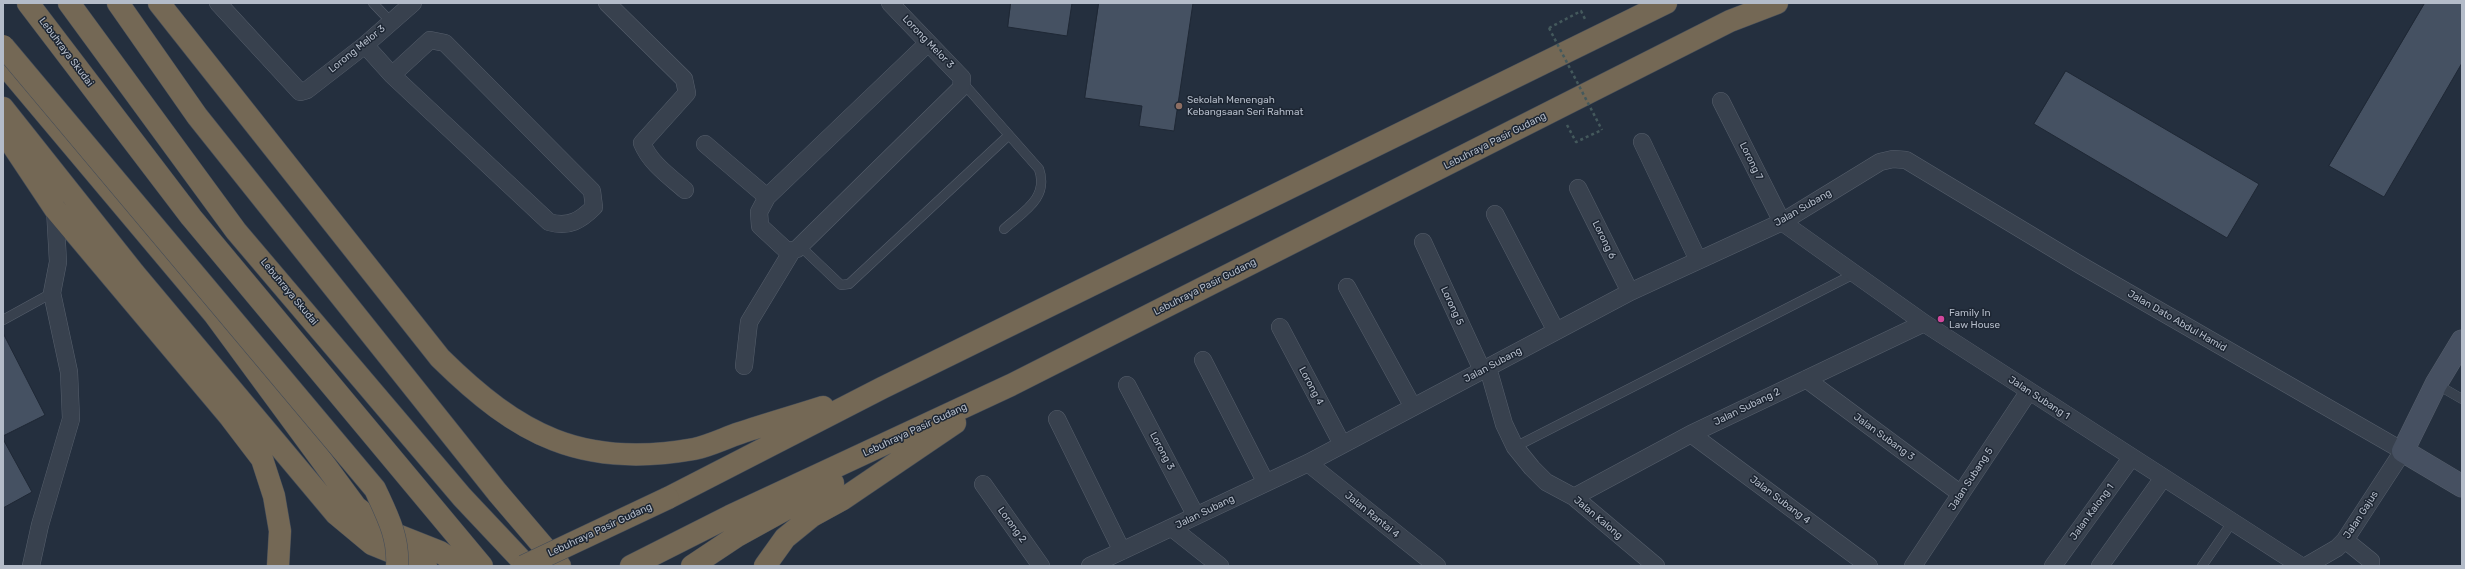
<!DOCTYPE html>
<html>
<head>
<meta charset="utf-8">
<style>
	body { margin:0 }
	#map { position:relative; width:2465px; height:569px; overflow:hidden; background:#242f3e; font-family:Rubik,sans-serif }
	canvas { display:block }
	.frame { position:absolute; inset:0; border:4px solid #b4bcc9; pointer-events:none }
</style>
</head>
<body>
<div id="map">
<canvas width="2465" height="569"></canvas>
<div class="frame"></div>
</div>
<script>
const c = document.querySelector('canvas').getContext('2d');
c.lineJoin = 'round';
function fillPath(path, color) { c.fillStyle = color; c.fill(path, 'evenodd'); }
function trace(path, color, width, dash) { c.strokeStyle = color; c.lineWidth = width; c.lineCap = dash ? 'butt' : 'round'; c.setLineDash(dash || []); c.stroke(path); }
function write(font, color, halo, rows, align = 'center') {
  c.font = font + ' Rubik,sans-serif'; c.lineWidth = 3; c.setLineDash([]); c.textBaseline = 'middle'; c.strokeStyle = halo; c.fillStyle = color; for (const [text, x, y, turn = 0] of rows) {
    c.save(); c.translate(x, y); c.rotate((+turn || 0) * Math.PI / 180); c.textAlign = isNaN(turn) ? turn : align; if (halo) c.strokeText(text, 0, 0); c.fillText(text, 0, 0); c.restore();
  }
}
const building = new Path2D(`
	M1011,3H1072L1067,36L1008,27Z
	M1099,3H1193L1174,131L1139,126L1142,106L1085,98Z
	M2425,3H2462V63L2384,197L2329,166Z
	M2066,71L2259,184L2227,238L2034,124Z
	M3,333L45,415L3,436Z
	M3,439L32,492L3,508Z`);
const path = new Path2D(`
	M1549,28L1581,11L1586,21
	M1567,125L1576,142L1602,130`);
const lane = new Path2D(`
	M373,3L391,22
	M963,83L1039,169C1049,198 1024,211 1004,229
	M800,246L841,285L849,284L1009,135
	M3,320L52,293
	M2436,384L2462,399
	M1515,447L1854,274
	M2202,566L2233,521`);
const street = new Path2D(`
	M218,3L300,92L307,90L365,45L413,3
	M607,3L684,79L687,93L642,143C650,163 669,176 685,190
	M890,3L962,78L961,88L797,249L787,251L760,226L759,212L767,197L928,43
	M365,45L392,75L549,222C569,228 581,220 594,207L592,191L445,43L430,40L392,75
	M1721,101L1782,222L1924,323L2301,566
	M1642,142L1698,260
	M705,144L767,197
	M1578,188L1630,292
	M1495,214L1556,331
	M1423,242L1482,370
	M1347,287L1413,407
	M1280,327L1342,444
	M1203,360L1266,483
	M744,366L749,322L792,251
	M1488,368L1504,424L1515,447L1532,468L1546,482L1574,497L1656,566
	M1806,379L1961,494
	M1127,385L1196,516
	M1057,419L1122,551
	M1691,434L1869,566
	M1308,463L1437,566
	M983,484L1041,566
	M1574,497L1691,434L1924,323
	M1172,528L1220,566
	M2345,540L2371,561V566
	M31,566L40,525L71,419L69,372L52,293L58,262L55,209
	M1090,566L1308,463L1630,292L1782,222L1880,162L1893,159L1906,160L2082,266L2403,451L2345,540L2337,548L2306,566
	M1913,566L2029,391
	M2053,566L2131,458
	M2100,566L2163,478`);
const secondary = new Path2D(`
	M2462,341L2436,384L2403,451L2462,486`);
const highway = new Path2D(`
	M28,3L191,217L482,566
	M69,3L236,231L462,497L527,566
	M118,3L197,116L497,492L560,566
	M159,3L440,358C518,435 582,469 694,449C709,446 725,438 740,433C767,424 795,416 823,407
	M3,63L214,314L356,507L387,531L440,552L461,566
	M3,108L134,273L336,514L372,544L426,566
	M3,131L55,209L230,417L262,459L274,496L280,531L278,566
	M668,498L882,388L1666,3
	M631,566L730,516L1011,385L1730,21L1777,3
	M692,566L737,536L833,483
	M765,566L785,538L812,516L843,499L955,423`);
const pathBridge = new Path2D(`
	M1549,28L1602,130`);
const highwayBridge = new Path2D(`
	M3,46L375,489C387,515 399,537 397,566
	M524,566L668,498`);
const markers = [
	[1179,106,4,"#8d6e63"],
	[1941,319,4,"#d1479c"]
];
const streetNames = [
	["Lorong Melor 3",928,42,46],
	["Lorong Melor 3",357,49,-39],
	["Lebuhraya Skudai",66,52,53],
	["Lebuhraya Pasir Gudang",1495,141,-27],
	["Lorong 7",1751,161,64],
	["Jalan Subang",1803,208,-30],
	["Lorong 6",1604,240,64],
	["Lebuhraya Pasir Gudang",1205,287,-27],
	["Lebuhraya Skudai",289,292,50],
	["Lorong 5",1452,306,65],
	["Jalan Dato Abdul Hamid",2177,321,30],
	["Jalan Subang",1493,365,-28],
	["Lorong 4",1311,386,62],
	["Jalan Subang 1",2039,398,33],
	["Jalan Subang 2",1747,407,-26],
	["Lebuhraya Pasir Gudang",915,430,-25],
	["Jalan Subang 3",1884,437,36],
	["Lorong 3",1162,451,62],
	["Jalan Subang 5",1971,479,-57],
	["Jalan Subang 4",1780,500,37],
	["Jalan Subang",1205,512,-26],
	["Jalan Kalong 1",2092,512,-54],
	["Jalan Rantai 4",1372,515,39],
	["Jalan Gajus",2361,515,-57],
	["Jalan Kalong",1598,518,40],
	["Lorong 2",1012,525,54],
	["Lebuhraya Pasir Gudang",600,530,-25]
];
const poiNames = [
	["Sekolah Menengah",1187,100],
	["Kebangsaan Seri Rahmat",1187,112],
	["Family In",1949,313],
	["Law House",1949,325]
];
fillPath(building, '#455162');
trace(building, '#1f2835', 1);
trace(lane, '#565f6c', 10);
trace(street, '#565f6c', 18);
trace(secondary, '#565f6c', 23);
trace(highway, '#434c59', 23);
trace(path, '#44595c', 2.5, [3, 3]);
trace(lane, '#38414e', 9);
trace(street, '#38414e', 17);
trace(secondary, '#465061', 22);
trace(highway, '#746855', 22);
trace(highwayBridge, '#434c59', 23, []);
trace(pathBridge, '#44595c', 2.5, [3, 3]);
trace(highwayBridge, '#746855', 22);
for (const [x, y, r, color] of markers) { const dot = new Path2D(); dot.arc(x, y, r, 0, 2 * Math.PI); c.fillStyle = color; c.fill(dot); trace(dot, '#1d2633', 1.5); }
write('10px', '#b4bcc9', '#1d2633', streetNames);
write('10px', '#b4bcc9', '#1d2633', poiNames, 'left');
</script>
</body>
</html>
